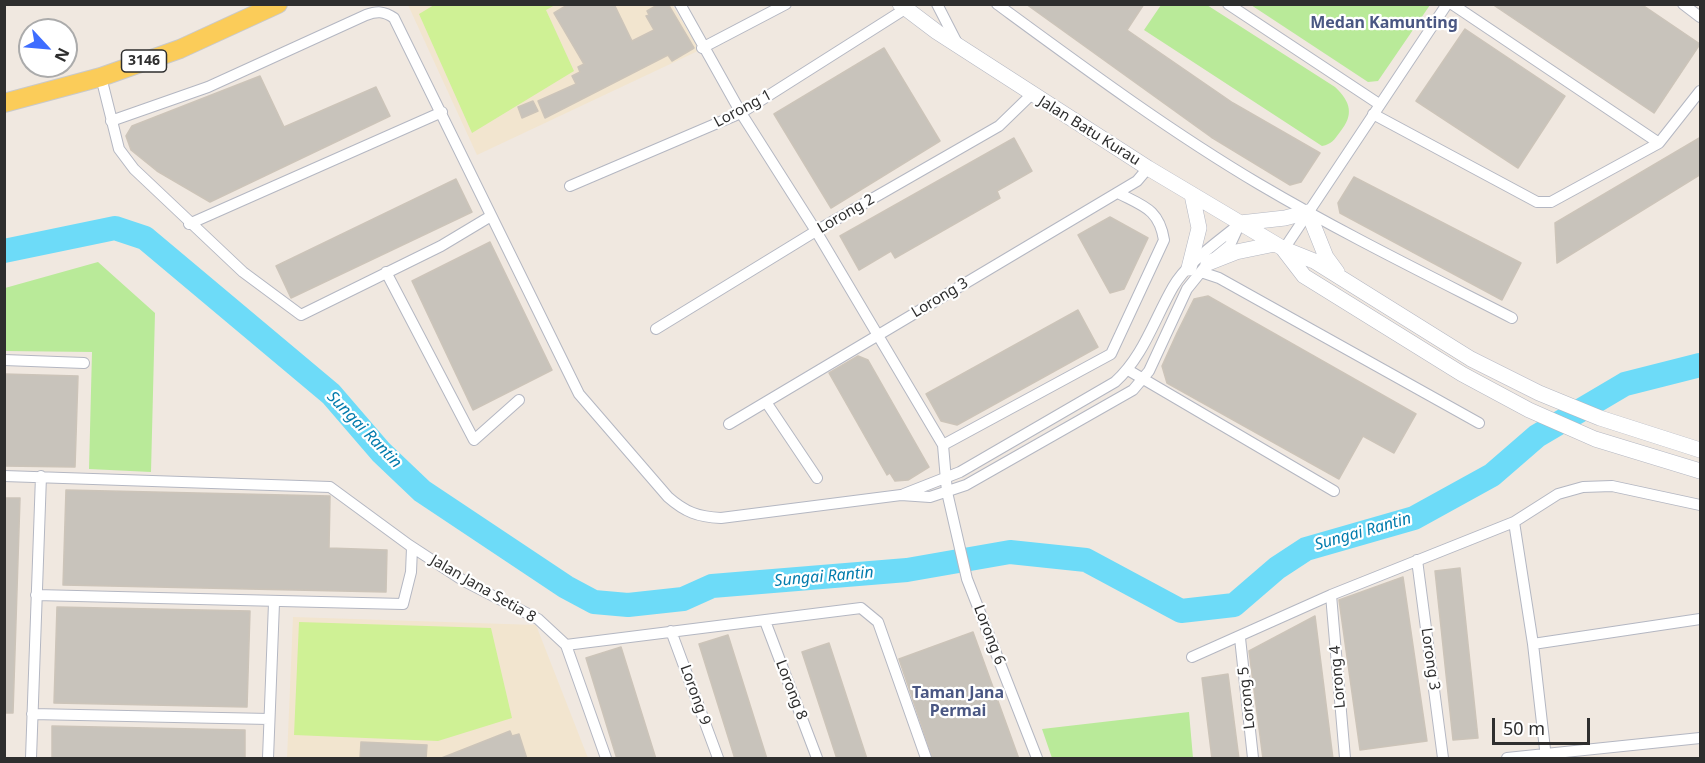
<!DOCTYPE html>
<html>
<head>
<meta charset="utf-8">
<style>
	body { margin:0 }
	#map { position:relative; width:1705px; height:763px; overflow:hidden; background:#f0e8e0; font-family:"Noto Sans",sans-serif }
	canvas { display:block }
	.frame { position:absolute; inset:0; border:6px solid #2e2e2e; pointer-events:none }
	.north { position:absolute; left:18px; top:18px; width:60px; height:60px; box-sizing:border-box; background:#fff; border:2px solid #ababab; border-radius:50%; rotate:116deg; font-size:16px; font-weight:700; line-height:24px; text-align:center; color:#2e2e2e }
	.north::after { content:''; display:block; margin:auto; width:21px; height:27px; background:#3e6dff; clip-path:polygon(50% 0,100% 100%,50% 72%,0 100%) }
	.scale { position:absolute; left:1492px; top:718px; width:98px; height:27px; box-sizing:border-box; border:3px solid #2e2e2e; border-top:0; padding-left:8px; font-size:18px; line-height:21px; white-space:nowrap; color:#2e2e2e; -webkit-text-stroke:4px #fff; paint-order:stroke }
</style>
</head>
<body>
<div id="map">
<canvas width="1705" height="763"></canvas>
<div class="frame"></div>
<div class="north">N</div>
<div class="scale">50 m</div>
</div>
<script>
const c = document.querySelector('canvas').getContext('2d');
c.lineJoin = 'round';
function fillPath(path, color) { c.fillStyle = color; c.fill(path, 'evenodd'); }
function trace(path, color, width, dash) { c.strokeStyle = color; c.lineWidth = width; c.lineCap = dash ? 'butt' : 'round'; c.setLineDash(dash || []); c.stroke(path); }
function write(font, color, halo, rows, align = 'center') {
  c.font = font + ' "Noto Sans",sans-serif'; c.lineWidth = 4.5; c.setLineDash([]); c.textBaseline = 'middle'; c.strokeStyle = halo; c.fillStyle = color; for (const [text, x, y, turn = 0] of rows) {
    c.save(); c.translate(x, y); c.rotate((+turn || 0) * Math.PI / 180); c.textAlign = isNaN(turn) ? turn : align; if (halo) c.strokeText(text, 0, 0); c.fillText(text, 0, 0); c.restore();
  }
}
const education = new Path2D(`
	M408,5H672L700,50L477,155Z
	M293,617L536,625L588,758H287Z`);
const green = new Path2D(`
	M1161,5H1207L1335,87C1351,102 1354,115 1340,132C1334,140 1332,144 1322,146L1144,30Z
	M1251,5H1430L1378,81L1368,82Z
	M98,262L155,313L151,472L89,469L92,352L5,351V288Z
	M1189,712L1193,758H1052L1042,729Z`);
const pitch = new Path2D(`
	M434,5H555L546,10L574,71L472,133L419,14Z
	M299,622L491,628L512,718L438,741L294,735Z`);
const river = new Path2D(`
	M4,251L115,228L145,238L331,394L381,452L422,491L566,587L594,602L628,605L683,599L712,586L907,570L1010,552L1086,560L1181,611L1234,605L1277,568L1306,549L1414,518L1492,475L1537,436L1625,384L1700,365`);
const building = new Path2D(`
	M569,4H614L632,41L654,30L646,16L649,15L647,11L659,4H668L694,48L672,61L668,55L545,118L538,101L576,84L572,76L580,72L578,67L584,64L554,13Z
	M1026,4H1144L1127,30L1233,103L1320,153L1301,182L1290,185L1211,137Z
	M1492,4H1641L1700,44L1654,113Z
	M1465,29L1565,96L1518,168L1416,101Z
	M884,48L940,141L831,208L774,114Z
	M260,76L284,127L376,87L390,116L210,202L157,171L131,150L126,136L132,126Z
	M533,101L538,111L522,118L518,107Z
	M1701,137V174L1557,263L1555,223Z
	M1014,138L1032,171L997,191L1000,198L895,258L891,251L859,270L840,236Z
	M1354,177L1521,263L1502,300L1340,213L1338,203Z
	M456,179L472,212L291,298L276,266Z
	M1110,217L1148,238L1124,289L1110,293L1078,235Z
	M490,242L552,370L473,410L412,281Z
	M1208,296L1416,414L1394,453L1363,436L1339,479L1167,383L1162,366L1177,333L1194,299Z
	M1078,310L1098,347L957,425L941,421L926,394Z
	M858,356L868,360L929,467L908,480L895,481L890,473L887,475L829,373Z
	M4,374L78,376L75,467L4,466Z
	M66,490L330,496L329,548L387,550L386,592L63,585Z
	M4,498H20L13,713H4Z
	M1460,568L1478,738L1453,740L1435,571Z
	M1403,577L1427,741L1360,750L1339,600Z
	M57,607L250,611L247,707L54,703Z
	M1315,616L1333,759H1263L1249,651Z
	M973,632L1019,759H933L899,659Z
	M728,635L767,759H735L699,644Z
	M829,643L867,759H837L802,652Z
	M621,647L656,759H617L586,658Z
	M1228,674L1239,759H1212L1202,678Z
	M52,726L245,730V759H52Z
	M510,731L512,736L519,734L527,759H439Z
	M361,742L427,745L426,759H360Z`);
const street = new Path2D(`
	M680,4L741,113L816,231L943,445L947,492L967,579L1037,758
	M937,4L956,41
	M997,4C1083,67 1168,130 1259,184C1342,233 1428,275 1512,318
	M1228,4L1379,104
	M1452,4L1659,143
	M1683,4L1700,17
	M702,48L786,4
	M101,77L119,149L134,169L243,272L301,315L441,246L491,216
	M1373,114L1537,202H1551L1659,143L1700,91
	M111,121L208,87L366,15C377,11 384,11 394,18L579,394L668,497C685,512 698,517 721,518L901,495L930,497L966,485L1133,390L1149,371L1187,289L1208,263L1230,245L1240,223
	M570,186L741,113L905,9
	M189,224L442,112
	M1284,249L1447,4
	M386,272L474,440L519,400
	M1201,272L1219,278L1479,423
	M656,329L816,231L999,126L1032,94
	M4,360L84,363
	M1128,370L1334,491
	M766,402L817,478
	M729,424L1137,181L1148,168
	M943,445L1111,354L1164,240C1159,209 1143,206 1118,193
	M4,476L330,487L409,545L464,581L538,619L566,645L606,758
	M904,494L960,472L1115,382C1143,357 1154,320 1173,287C1187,263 1215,244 1237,226
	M1514,522L1533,644L1546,758
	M1417,560L1443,758
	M36,595L403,604L411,572L412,548
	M1331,595L1345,758
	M765,621L817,758
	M671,631L718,758
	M1240,638L1253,758
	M1533,644L1700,619
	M566,645L861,608L878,622L926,758
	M1192,657L1331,595L1514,522L1558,494L1583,487L1612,486L1700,505
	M32,714L269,719
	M31,758L41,476
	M268,758L274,603
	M1507,758L1700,738`);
const secondary = new Path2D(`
	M900,4L937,32L1148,168L1284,249L1314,261L1471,359L1539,393L1600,418L1700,450
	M1240,223L1285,218L1308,212L1326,257L1337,272
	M1284,250L1304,276L1462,374L1529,410L1595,439L1700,471
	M1208,263L1236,252L1275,244
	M1189,268L1199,228L1192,195`);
const primary = new Path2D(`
	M4,103L101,77L180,49L278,4`);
const shields = [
	[144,61,45]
];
const shieldNames = [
	["3146",144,61]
];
const streetNames = [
	["Lorong 1",743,109,-28],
	["Jalan Batu Kurau",1089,131,32],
	["Lorong 2",846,214,-30],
	["Lorong 3",940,298,-31],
	["Jalan Jana Setia 8",483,589,30],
	["Lorong 6",989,635,69],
	["Lorong 3",1430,659,82],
	["Lorong 4",1338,677,-95],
	["Lorong 8",791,690,69],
	["Lorong 9",695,695,70],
	["Lorong 5",1247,698,-96]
];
const neighbourhoodNames = [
	["Medan Kamunting",1384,23],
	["Taman Jana",958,693],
	["Permai",958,711]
];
const waterNames = [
	["Sungai Rantin",364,430,46],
	["Sungai Rantin",1363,532,-16],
	["Sungai Rantin",824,577,-5]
];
fillPath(education, '#f2e5cf');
fillPath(green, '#b9ea99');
fillPath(pitch, '#cff195');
trace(river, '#6ddbf8', 24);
fillPath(building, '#c8c3bb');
trace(building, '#ccc4b9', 1.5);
trace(street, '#b4b7c2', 12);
trace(secondary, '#b4b7c2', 16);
trace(primary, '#c9c9c9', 20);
trace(street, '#fff', 10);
trace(secondary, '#fff', 15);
trace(primary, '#fbcc59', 18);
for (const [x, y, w] of shields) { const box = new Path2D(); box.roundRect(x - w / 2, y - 11, w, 22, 4.5); c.fillStyle = '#fff'; c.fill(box); trace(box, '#2e2e2e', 1.5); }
write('bold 14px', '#2e2e2e', null, shieldNames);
write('15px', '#2e2e2e', '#fff', streetNames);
write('bold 16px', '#4a5783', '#fff', neighbourhoodNames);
write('italic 16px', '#037cad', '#fff', waterNames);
</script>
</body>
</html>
